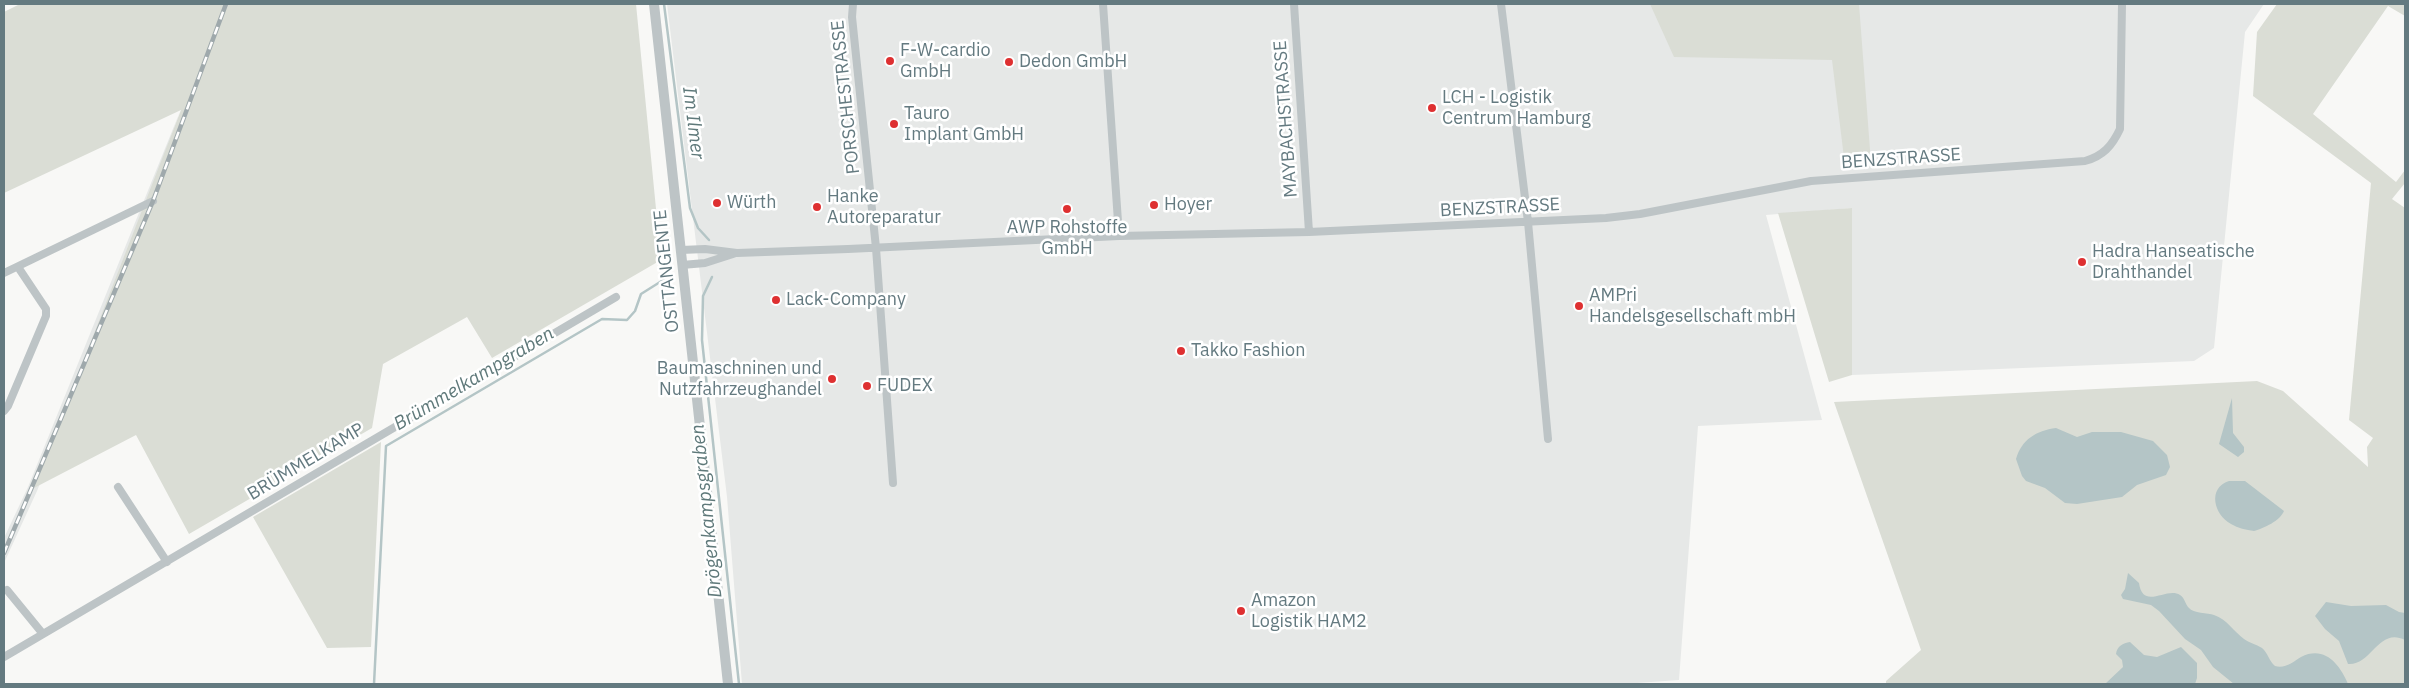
<!DOCTYPE html>
<html>
<head>
<meta charset="utf-8">
<style>
	body { margin:0 }
	#map { position:relative; width:2409px; height:688px; overflow:hidden; background:#f8f8f6; font-family:"IBM Plex Sans",sans-serif }
	canvas { display:block }
	.frame { position:absolute; inset:0; border:5px solid #647a80; pointer-events:none }
</style>
</head>
<body>
<div id="map">
<canvas width="2409" height="688"></canvas>
<div class="frame"></div>
</div>
<script>
const c = document.querySelector('canvas').getContext('2d');
c.lineJoin = 'round';
function fillPath(path, color) { c.fillStyle = color; c.fill(path, 'evenodd'); }
function trace(path, color, width, dash) { c.strokeStyle = color; c.lineWidth = width; c.lineCap = dash ? 'butt' : 'round'; c.setLineDash(dash || []); c.stroke(path); }
function write(font, color, halo, rows, align = 'center') {
  c.font = font + ' "IBM Plex Sans",sans-serif'; c.lineWidth = 5; c.setLineDash([]); c.textBaseline = 'middle'; c.strokeStyle = halo; c.fillStyle = color; for (const [text, x, y, turn = 0] of rows) {
    c.save(); c.translate(x, y); c.rotate((+turn || 0) * Math.PI / 180); c.textAlign = isNaN(turn) ? turn : align; if (halo) c.strokeText(text, 0, 0); c.fillText(text, 0, 0); c.restore();
  }
}
const built = new Path2D(`
	M667,4H2264L2245,32L2214,348L2194,361L1852,375V208L1766,215L1822,420L1698,426L1679,680L1623,684H742L727,497Z
	M181,109L80,385L37,491L4,563V538L28,487Z`);
const green = new Path2D(`
	M20,4H636L661,260L492,358L467,317L383,364L372,428L189,534L136,435L34,488L181,110L4,193V12Z
	M1650,4H1859L1871,163L1845,166L1832,60L1674,57Z
	M2277,4H2405V16L2388,6L2313,114L2396,182L2405,170V183L2392,199L2405,208V684H1886V681L1921,650L1834,402L2257,381L2283,391L2368,467L2367,447L2373,438L2349,420L2371,183L2253,96L2257,32Z
	M1852,208V375L1829,382L1778,213Z
	M381,442L371,647L327,648L253,517Z`);
const water = new Path2D(`
	M2232,398L2233,433L2244,447V452L2238,457L2219,444Z
	M2056,428L2077,437L2092,432H2121L2153,441L2167,455L2170,467L2166,475L2137,485L2122,497L2077,504L2065,503L2045,488L2026,481L2022,476L2016,459C2022,439 2036,431 2056,428Z
	M2229,481H2245L2284,511C2280,521 2264,528 2254,531C2246,530 2238,528 2231,524C2214,515 2207,488 2229,481Z
	M2128,573L2139,583C2143,611 2167,586 2180,595C2185,598 2185,604 2189,608C2193,613 2208,613 2214,615C2227,619 2234,632 2244,639C2249,643 2256,644 2262,648C2268,653 2269,661 2275,666C2285,669 2293,662 2301,657C2325,645 2340,665 2348,684H2234L2213,667L2201,650L2185,639L2159,611L2151,605L2123,599L2121,595L2125,589Z
	M2326,602L2351,606L2386,605L2399,612L2405,613V640C2378,627 2372,666 2348,664L2339,641L2325,629L2315,616Z
	M2130,642L2144,655L2157,657L2181,647L2197,663V678L2195,684H2105L2123,667L2122,660L2116,654C2117,646 2123,643 2130,642Z`);
const stream = new Path2D(`
	M664,4L690,208L698,228L709,240
	M712,277L703,296L702,340L739,684
	M374,684L386,446L602,319L627,320L635,311L641,294L668,277`);
const minor = new Path2D(`
	M853,4L852,17L876,248L893,483
	M1103,4L1119,236
	M1294,4L1309,232
	M1501,4L1528,222L1548,439
	M681,250L705,249L737,253L848,249L1119,236L1309,232L1606,218L1640,214L1811,181L2085,161C2103,156 2112,146 2120,129L2122,4
	M682,265L705,263L733,254
	M4,273L153,201
	M4,411L8,406L46,316V309L18,267
	M118,487L167,562
	M7,590L43,634
	M4,657L616,297`);
const tertiary = new Path2D(`
	M654,4L728,684`);
const rail = new Path2D(`
	M4,553L153,201L226,4`);
const markers = [
	[890,61,5,"#de3031"],
	[1009,62,5,"#de3031"],
	[1432,108,5,"#de3031"],
	[894,124,5,"#de3031"],
	[717,203,5,"#de3031"],
	[1154,205,5,"#de3031"],
	[817,207,5,"#de3031"],
	[1067,209,5,"#de3031"],
	[2082,262,5,"#de3031"],
	[776,300,5,"#de3031"],
	[1579,306,5,"#de3031"],
	[1181,351,5,"#de3031"],
	[832,379,5,"#de3031"],
	[867,386,5,"#de3031"],
	[1241,611,5,"#de3031"]
];
const poiNames = [
	["F-W-cardio",900,51],
	["GmbH",900,72],
	["Dedon GmbH",1019,62],
	["LCH - Logistik",1442,98],
	["Centrum Hamburg",1442,119],
	["Tauro",904,114],
	["Implant GmbH",904,135],
	["Hanke",827,197],
	["Autoreparatur",827,218],
	["Würth",727,203],
	["Hoyer",1164,205],
	["AWP Rohstoffe",1067,228,"center"],
	["GmbH",1067,249,"center"],
	["Hadra Hanseatische",2092,252],
	["Drahthandel",2092,273],
	["AMPri",1589,296],
	["Handelsgesellschaft mbH",1589,317],
	["Lack-Company",786,300],
	["Takko Fashion",1191,351],
	["Baumaschninen und",822,369,"right"],
	["Nutzfahrzeughandel",822,390,"right"],
	["FUDEX",877,386],
	["Amazon",1251,601],
	["Logistik HAM2",1251,622]
];
const streetNames = [
	["PORSCHESTRASSE",846,97,-96],
	["MAYBACHSTRASSE",1286,119,-94],
	["BENZSTRASSE",1901,159,-4],
	["BENZSTRASSE",1500,208,-3],
	["OSTTANGENTE",667,271,-96],
	["BRÜMMELKAMP",306,462,-31]
];
const waterNames = [
	["Im Ilmer",693,123,83],
	["Brümmelkampgraben",474,379,-31],
	["Drögenkampsgraben",707,511,-96]
];
fillPath(built, '#e6e8e7');
fillPath(green, '#daddd5');
fillPath(water, '#b4c5c6');
trace(stream, '#b4c5c6', 2.5);
trace(minor, '#bdc4c6', 8);
trace(tertiary, '#bdc4c6', 10);
trace(rail, '#9fa9ac', 4.5);
trace(rail, '#fff', 2.5, [8]);
for (const [x, y, r, color] of markers) { const dot = new Path2D(); dot.arc(x, y, r, 0, 2 * Math.PI); c.fillStyle = color; c.fill(dot); trace(dot, '#fff', 2); }
write('18px', '#647a80', '#fff', poiNames, 'left');
write('18px', '#647a80', '#fff', streetNames);
write('italic 19px', '#5f797a', '#fff', waterNames);
</script>
</body>
</html>
